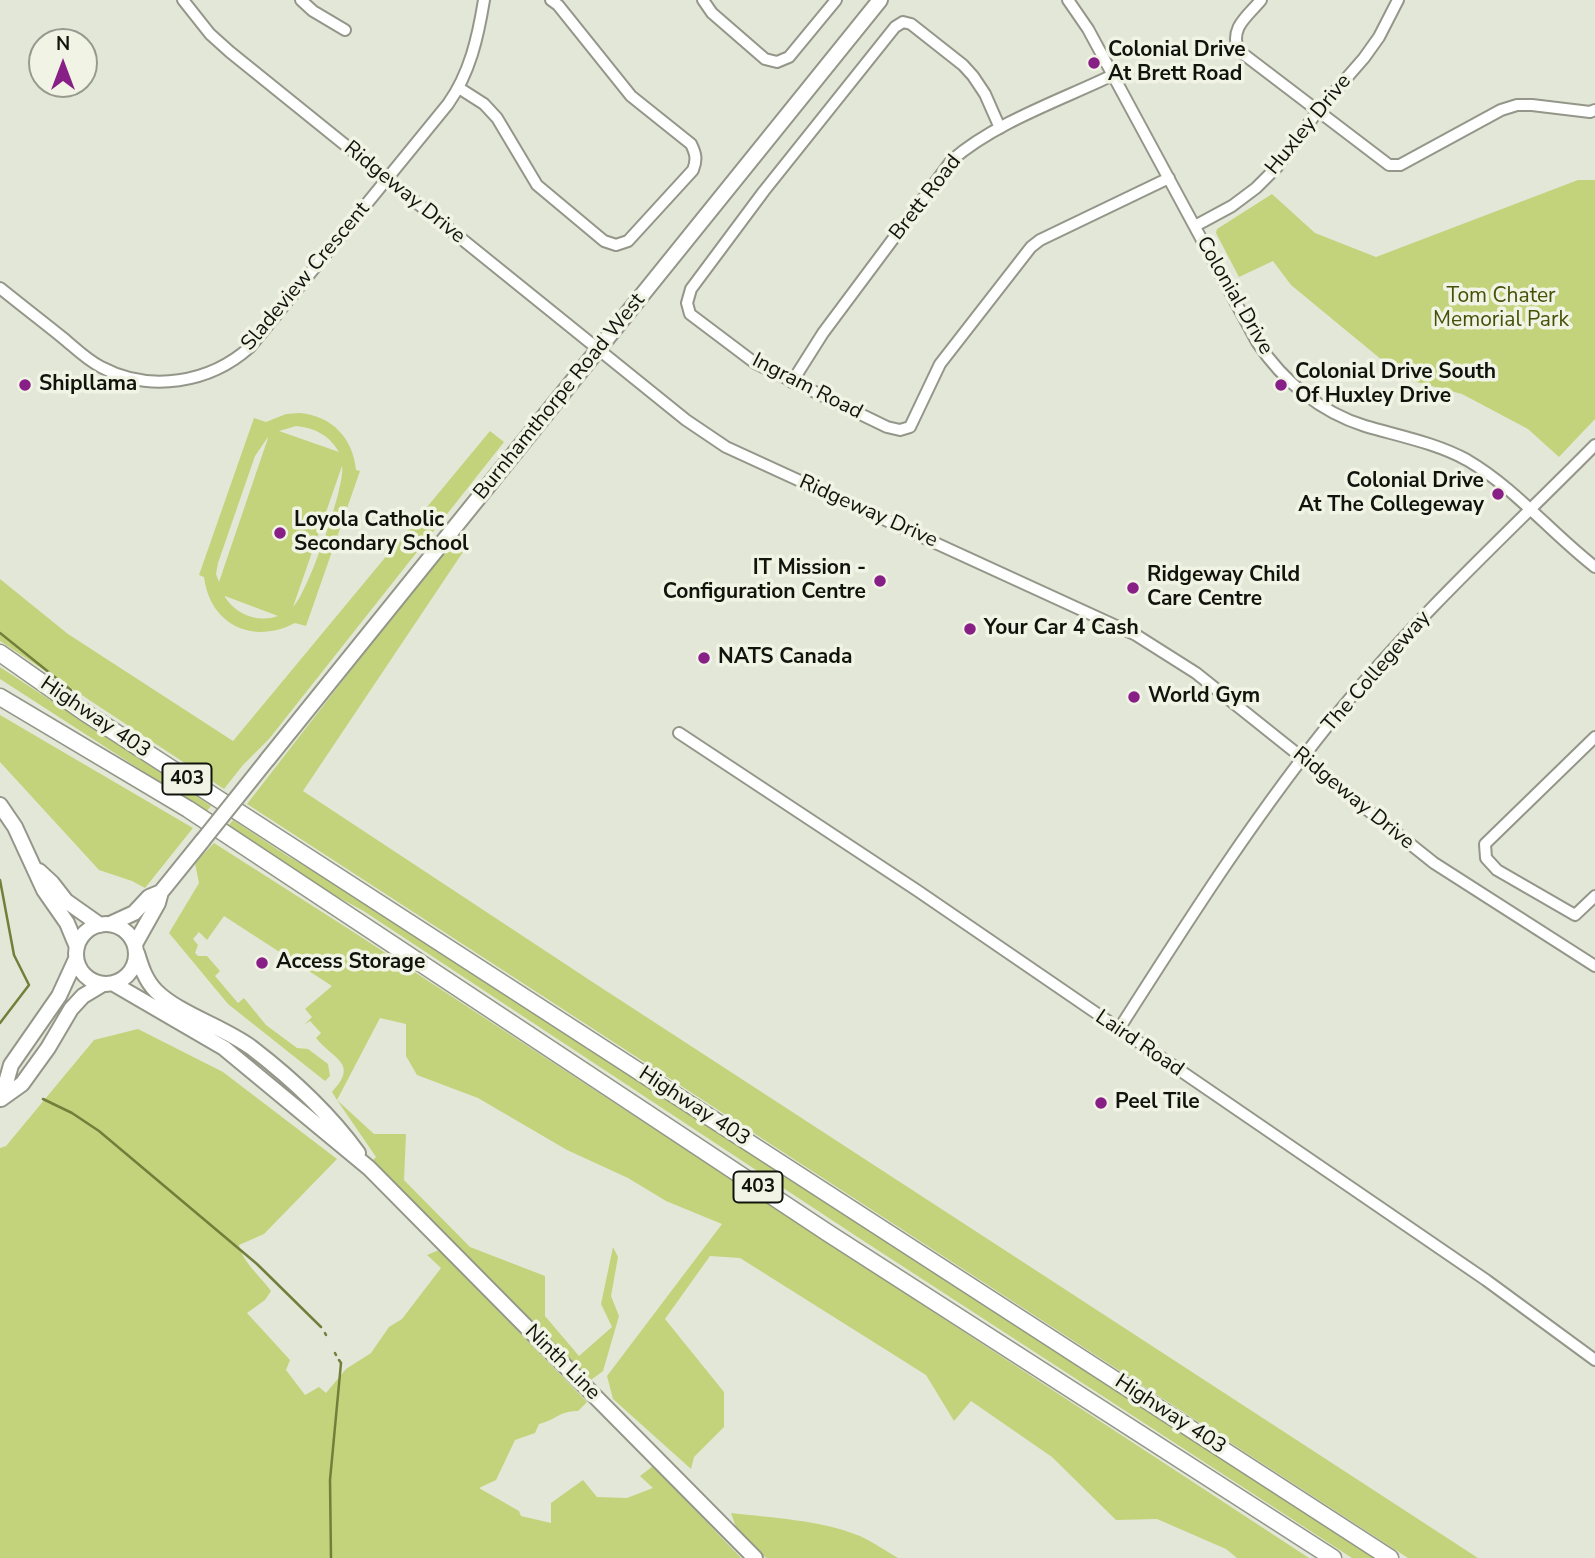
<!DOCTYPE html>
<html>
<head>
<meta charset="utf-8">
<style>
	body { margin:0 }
	#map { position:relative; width:1595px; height:1558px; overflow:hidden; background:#e3e7d8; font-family:"Nunito Sans",sans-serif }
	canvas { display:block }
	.north { position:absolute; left:28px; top:28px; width:70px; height:70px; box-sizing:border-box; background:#f1f4e5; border:2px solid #979a8f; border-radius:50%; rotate:0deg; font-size:19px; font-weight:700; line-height:28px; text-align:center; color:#11130d }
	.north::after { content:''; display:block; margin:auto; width:24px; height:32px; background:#871f87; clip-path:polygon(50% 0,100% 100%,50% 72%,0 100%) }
</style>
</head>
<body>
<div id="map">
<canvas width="1595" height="1558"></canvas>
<div class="north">N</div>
</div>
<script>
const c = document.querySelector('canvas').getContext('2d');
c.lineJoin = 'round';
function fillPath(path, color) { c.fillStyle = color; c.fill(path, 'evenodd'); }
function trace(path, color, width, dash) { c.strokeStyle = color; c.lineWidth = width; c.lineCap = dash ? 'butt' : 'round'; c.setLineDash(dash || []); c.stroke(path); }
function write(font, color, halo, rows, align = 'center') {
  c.font = font + ' "Nunito Sans",sans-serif'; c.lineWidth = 7; c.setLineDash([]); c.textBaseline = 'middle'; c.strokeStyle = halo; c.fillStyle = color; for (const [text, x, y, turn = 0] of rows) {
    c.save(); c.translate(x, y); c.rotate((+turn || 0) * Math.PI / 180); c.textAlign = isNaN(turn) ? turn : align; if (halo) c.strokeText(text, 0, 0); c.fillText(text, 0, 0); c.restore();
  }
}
const green = new Path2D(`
	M1578,180H1595V419L1559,457L1528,429L1462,394L1405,379L1291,285L1273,261L1239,277L1216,233L1217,229L1272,194L1315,233L1376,257Z
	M300,413C332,416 353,438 356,470L360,471L306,626L295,623C253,645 210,625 204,577L199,575L254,418L266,422L286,414ZM296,426C315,428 329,435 339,452L279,431ZM268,437V438L219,582L216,574L218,563L255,456ZM342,466C346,484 308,593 293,607ZM225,597V596L278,616C258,623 236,615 225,597Z
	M490,431L504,442L269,739L243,765L224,789L0,641V579L68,634L233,741Z
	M451,541L465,549L303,791L591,981L1478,1558H1408L247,804Z
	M0,667L211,806L206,812L0,679Z
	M0,715L193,828L145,888L132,881L99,870L0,762Z
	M233,820L286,855L376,908L1378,1558H1352L856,1236L362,910L332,894L228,826Z
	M214,843L355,933L1309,1558H1237L1226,1549L1157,1519L1116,1520L1052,1457L971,1401L954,1421L926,1375L740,1258L710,1256L665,1319L724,1392V1427L694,1457L691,1469L613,1399L607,1376L722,1224L666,1201L628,1178L567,1150L478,1098L417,1075L406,1056V1024L380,1018L337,1100L374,1134H406L404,1180L470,1247L545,1276V1316L579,1356L612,1327L601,1304L613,1247L618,1257L611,1296L619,1316L603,1371L591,1380L581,1374L372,1161L376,1157L337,1100L332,1092C359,1063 334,1060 316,1038L321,1033L310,1021L304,1025L312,1017L305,1009L332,986L224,916L207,940L199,932L193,939L198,945L195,953L198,956H207L220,971L215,976L238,1003L244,998L266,1025L297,1048L308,1049L328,1064L330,1076L325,1081L228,1004L169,933L199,883L195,863Z
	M138,1029L223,1072L337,1159L264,1234L239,1245C241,1260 261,1277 271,1291L265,1300L247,1313L290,1360L286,1370L305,1395L319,1387L326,1393L346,1369L371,1353L389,1327L402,1319L441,1268L427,1255L439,1250L587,1402L578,1411C559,1411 556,1420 539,1424L535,1433L515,1440L496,1480L479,1488L519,1511L521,1516L551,1523V1503L583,1480L597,1497L627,1498L653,1488L640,1476L653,1466L741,1558H0V1148L6,1146L94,1040Z
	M731,1513C774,1518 820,1520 860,1536C873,1542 886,1551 898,1558H766L737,1530Z`);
const stream = new Path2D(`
	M0,633L71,690
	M0,880L14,955L29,985L0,1023
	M43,1099L72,1113L99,1131L257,1264L321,1327
	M325,1333L326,1335
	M335,1353L336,1355
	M331,1558L330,1480L341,1363L339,1360`);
const minor = new Path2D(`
	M183,0L210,34L230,52L686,420L726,447L1136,635L1196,673L1434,863L1595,966
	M301,0L313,11L345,30
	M703,0L712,13L765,59L777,62L789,57L836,0
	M1068,0L1088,29L1257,342C1283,381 1320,412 1365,426C1399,436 1436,443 1467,460C1515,488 1551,533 1595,567
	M1261,0C1247,17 1230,27 1238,50L1389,165H1400L1501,110L1517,105H1532L1590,112L1595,110
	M459,88L484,104L497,118L537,185L604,241L616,245L628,241L693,170C697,160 696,154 691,144L631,96L558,5L551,0
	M1000,128L985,94L973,76L963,65L911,24L903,22L895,27L764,191L691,289L687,303L690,314L755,363L887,427L900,430L910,427L940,364L1031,247L1040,240L1169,178
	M1195,226L1232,206L1256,188L1277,167L1317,112L1364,58L1379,37L1398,0
	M0,288C21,305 42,321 63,338C75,348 87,360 101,367C150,393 210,383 250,347L448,104C470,73 478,37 484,0
	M792,382L823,333L952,160C996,122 1061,100 1113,75
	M679,733L918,891L1486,1280L1595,1360
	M1595,737L1485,844L1486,858L1497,870L1575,915L1595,896
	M1119,1029C1189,919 1259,809 1342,708C1419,614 1510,531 1595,445`);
const major = new Path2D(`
	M267,760L880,0
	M0,805L15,827L44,890L67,923L77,947
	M39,871L52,883L66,901L100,925
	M76 954a30 30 0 1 1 60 0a30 30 0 1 1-60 0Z
	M110,924L134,913L149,897L161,892
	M135,944L158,903L161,892L203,840
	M137,953C141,966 145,980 156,991C179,1014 224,1027 252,1048C291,1078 329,1113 358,1153
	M114,984L224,1048L369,1168L755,1558
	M2,1097L11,1065L59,996L76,959
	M1,1099L22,1084L48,1048L71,1009L83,996L103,984`);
const highway = new Path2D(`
	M0,653L84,712L1390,1558
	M0,697L188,809L828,1233L1333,1558`);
const majorBridge = new Path2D(`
	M203,840L267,760`);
const markers = [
	[1094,63,7,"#871f87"],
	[25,385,7,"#871f87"],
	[1281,385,7,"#871f87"],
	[1498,494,7,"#871f87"],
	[280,533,7,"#871f87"],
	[880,581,7,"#871f87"],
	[1133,588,7,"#871f87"],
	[970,629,7,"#871f87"],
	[704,658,7,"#871f87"],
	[1134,697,7,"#871f87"],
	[262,963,7,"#871f87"],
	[1101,1103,7,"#871f87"]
];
const shields = [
	[187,779,49],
	[758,1187,49]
];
const shieldNames = [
	["403",187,779],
	["403",758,1187]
];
const poiNames = [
	["Colonial Drive",1108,51],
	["At Brett Road",1108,75],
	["Colonial Drive South",1295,373],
	["Of Huxley Drive",1295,397],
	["Shipllama",39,385],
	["Colonial Drive",1484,482,"right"],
	["At The Collegeway",1484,506,"right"],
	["Loyola Catholic",294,521],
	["Secondary School",294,545],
	["IT Mission -",866,569,"right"],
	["Configuration Centre",866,593,"right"],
	["Ridgeway Child",1147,576],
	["Care Centre",1147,600],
	["Your Car 4 Cash",984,629],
	["NATS Canada",718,658],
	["World Gym",1148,697],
	["Access Storage",276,963],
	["Peel Tile",1115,1103]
];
const streetNames = [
	["Huxley Drive",1309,125,-51],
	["Ridgeway Drive",404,193,39],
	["Brett Road",926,198,-52],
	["Sladeview Crescent",306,277,-50],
	["Colonial Drive",1234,296,60],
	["Ingram Road",807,387,27],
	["Burnhamthorpe Road West",560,397,-51],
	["Ridgeway Drive",868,512,24],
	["The Collegeway",1377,672,-49],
	["Highway 403",95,718,34],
	["Ridgeway Drive",1353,799,39],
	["Laird Road",1139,1044,34],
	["Highway 403",694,1107,33],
	["Ninth Line",562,1363,45],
	["Highway 403",1170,1415,33]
];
const parkNames = [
	["Tom Chater",1501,297],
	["Memorial Park",1501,321]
];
fillPath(green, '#c2d37b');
trace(stream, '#727e3a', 2.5);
trace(minor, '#939688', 14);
trace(major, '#939688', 18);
trace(highway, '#939688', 19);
trace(minor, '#fff', 10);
trace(major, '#fff', 14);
trace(highway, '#fff', 16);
trace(majorBridge, '#939688', 18, []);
trace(majorBridge, '#fff', 14);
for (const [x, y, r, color] of markers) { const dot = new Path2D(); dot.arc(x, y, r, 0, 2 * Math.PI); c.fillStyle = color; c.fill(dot); trace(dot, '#f1f4e5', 2.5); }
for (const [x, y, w] of shields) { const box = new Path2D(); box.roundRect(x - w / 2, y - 15.5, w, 31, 5); c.fillStyle = '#f1f4e5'; c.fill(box); trace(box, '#11130d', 2); }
write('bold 19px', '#11130d', null, shieldNames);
write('bold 21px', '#11130d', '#f1f4e5', poiNames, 'left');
write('21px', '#11130d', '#f1f4e5', streetNames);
write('21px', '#465007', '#f1f4e5', parkNames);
</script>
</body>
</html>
